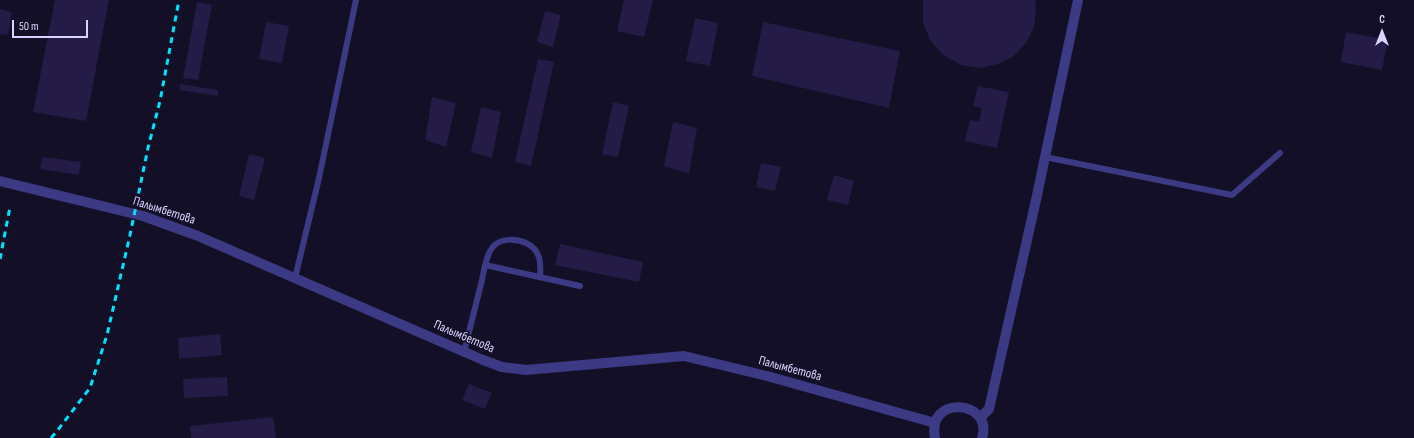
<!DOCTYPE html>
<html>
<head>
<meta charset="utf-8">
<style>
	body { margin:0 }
	#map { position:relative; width:1414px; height:438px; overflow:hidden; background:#130f26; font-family:"Sofia Sans Condensed",sans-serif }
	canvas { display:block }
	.north { position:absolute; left:1362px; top:12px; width:40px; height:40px; -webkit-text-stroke:3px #130f26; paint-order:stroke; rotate:0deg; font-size:11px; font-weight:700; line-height:16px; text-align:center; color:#d9d4ff }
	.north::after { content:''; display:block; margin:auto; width:14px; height:18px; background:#d9d4ff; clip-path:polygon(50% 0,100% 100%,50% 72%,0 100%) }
	.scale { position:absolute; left:12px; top:20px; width:76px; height:18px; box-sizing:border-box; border:2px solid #d9d4ff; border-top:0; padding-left:5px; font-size:12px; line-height:14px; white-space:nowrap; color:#d9d4ff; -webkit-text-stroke:3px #130f26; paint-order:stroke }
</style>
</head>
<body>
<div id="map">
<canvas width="1414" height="438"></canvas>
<div class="north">С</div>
<div class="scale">50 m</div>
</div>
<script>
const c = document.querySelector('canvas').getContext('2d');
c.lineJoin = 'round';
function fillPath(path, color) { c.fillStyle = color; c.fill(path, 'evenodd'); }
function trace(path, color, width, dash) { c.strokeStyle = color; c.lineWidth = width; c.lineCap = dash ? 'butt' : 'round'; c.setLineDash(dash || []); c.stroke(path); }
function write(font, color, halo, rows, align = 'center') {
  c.font = font + ' "Sofia Sans Condensed",sans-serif'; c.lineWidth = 3.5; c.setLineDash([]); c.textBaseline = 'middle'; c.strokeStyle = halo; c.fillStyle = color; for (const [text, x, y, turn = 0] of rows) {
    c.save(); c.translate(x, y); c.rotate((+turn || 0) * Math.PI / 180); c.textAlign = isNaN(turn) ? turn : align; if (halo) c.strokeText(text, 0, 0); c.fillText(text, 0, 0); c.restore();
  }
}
const building = new Path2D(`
	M55,0H109L86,121L33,112Z
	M624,0H653L644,37L617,31Z
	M923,0H1035L1036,9L1034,27L1026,43L1014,56L998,64L980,68L961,65L943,55L930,40L923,22Z
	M197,2L212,5L198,80L183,78Z
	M0,9L12,12L8,35L0,34Z
	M545,11L561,15L553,47L537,42Z
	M695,18L718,23L710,66L686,61Z
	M266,22L289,26L282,63L259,59Z
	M763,22L900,51L889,108L752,76Z
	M1346,32L1388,40L1382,70L1341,62Z
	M538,59L554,62L531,166L515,162Z
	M180,84L218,90V96L179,90Z
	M978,86L1009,92L997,148L965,141L970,120L979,122L982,108L973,106Z
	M432,97L456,103L446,147L425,140Z
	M613,102L629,106L618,157L602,154Z
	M481,107L501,112L492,158L471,152Z
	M673,122L697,128L689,174L664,166Z
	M249,154L265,158L254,200L239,196Z
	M42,157L81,162L79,175L40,169Z
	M761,163L781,167L775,191L756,187Z
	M834,175L854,181L848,205L827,200Z
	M560,244L643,262L639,282L555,265Z
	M220,334L222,355L179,359L178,338Z
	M227,377L228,396L184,398L183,379Z
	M469,384L492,393L485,409L462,400Z
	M273,417L276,438H191L190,426Z`);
const service = new Path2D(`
	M1045,157L1232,195L1280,153
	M485,265L580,286
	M295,278L319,178L356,0
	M464,352C470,328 476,304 482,280C484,271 486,255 492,248C499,238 516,238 526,243C541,250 541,263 540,277`);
const minor = new Path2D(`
	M0,181L143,216L198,236L483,360L502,367L526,370L684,356L767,376L935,423
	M980,418L989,409L1036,200L1078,0
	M935,438C926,394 994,400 982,438`);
const rail = new Path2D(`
	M0,259L10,207
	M51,438L57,431L90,388L107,335L130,235L148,148L160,101L179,0`);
const streetNames = [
	["Палымбетова",164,211,18],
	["Палымбетова",464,337,23],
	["Палымбетова",790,369,15]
];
fillPath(building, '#241b47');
trace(service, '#3d3a85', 6);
trace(minor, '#3d3a85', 10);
trace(rail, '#00e5ff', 3, [6, 5]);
write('13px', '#d9d4ff', '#130f26', streetNames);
</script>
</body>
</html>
